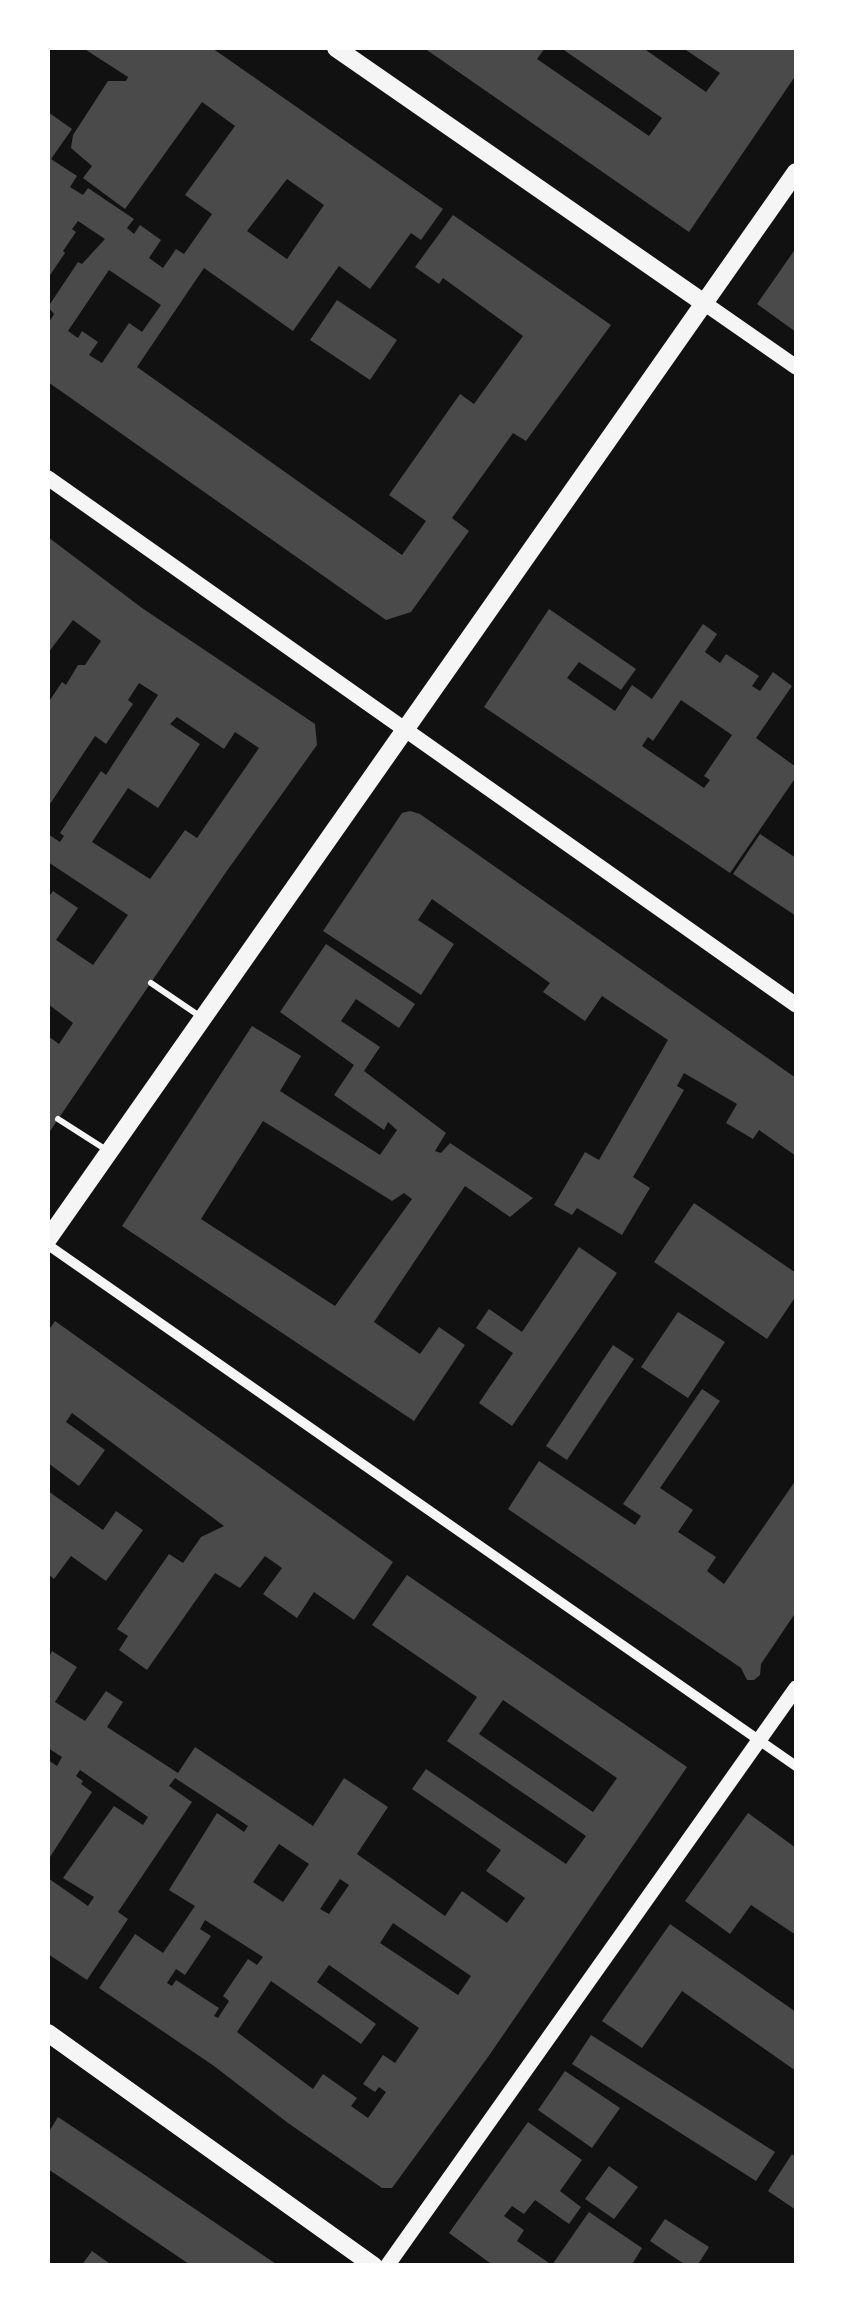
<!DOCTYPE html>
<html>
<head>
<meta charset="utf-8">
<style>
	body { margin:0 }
	#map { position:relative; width:844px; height:2313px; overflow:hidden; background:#111; font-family:"Nunito Sans",sans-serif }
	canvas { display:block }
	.frame { position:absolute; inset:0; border:50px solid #fff; pointer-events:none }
</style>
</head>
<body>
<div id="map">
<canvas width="844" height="2313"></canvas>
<div class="frame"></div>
</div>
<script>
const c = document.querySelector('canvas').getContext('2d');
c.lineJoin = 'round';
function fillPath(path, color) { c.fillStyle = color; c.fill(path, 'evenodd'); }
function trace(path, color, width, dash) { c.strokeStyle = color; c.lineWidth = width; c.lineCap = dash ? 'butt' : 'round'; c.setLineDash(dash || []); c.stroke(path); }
const building = new Path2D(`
	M83,48H212L443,209L421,240L411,233L370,289L339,266L293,331L204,268L137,367L402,555L426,521L389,495L460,394L474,404L523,336L443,278L439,284L415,267L453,215L611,325L526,441L513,433L452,518L469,531L411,612L386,620L48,382V324L54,314L48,307L78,262L82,264L105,239L78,221L72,229L76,232L63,251L65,253L48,278V112L72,129L51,159L77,176L70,187L83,195L88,188L134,219L127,228L134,234L140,225L161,240L149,258L163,268L176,249L184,254L212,214L185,195L235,126L202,102L125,209L83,178L92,166L71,148L73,135L108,81H126L128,77ZM287,179L324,205L287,259L247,231ZM109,270L161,305L142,332L129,323L102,363L89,355L98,342L82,331L78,338L68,331Z
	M424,48H545L537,59L649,136L662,118L561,48H643L706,92L720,73L683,48H796V75L689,232Z
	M796,248V332L757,304Z
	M337,300L397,340L370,380L310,340Z
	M48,537L142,608L315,724L317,745L224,875L48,1134V1036L59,1044L73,1023L48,1004V898L53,891L78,908L56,940L93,965L128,915L48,862V834L60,842L64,836L60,833L101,771L106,775L158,695L139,683L128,700L133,704L106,744L95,736L48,807V703L62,682L66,685L78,665H85L101,641L73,620L48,653ZM177,717L224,749L235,732L259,748L197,838L185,830L150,879L92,842L128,788L158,808L200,744L170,724Z
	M549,609L636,669L621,690L579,662L567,678L615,711L632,685L652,699L703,624L717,634L705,652L720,663L726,654L759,676L752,686L760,691L773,672L792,686L756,738L796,767V777L730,873L484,707ZM681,700L732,735L704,776L710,780L704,788L642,746L648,737L653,741Z
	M410,811L420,814L796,1078V1156L759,1130L753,1139L726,1123L737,1104L684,1073L677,1086L684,1090L633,1177L650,1188L622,1235L577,1208L572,1215L554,1205L585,1152L599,1160L668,1040L602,996L585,1021L543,992L550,983L432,899L418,920L454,944L421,995L323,931L402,813Z
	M760,834L796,858V916L733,874Z
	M326,944L415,1004L399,1028L356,999L341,1021L380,1047L364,1071L446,1133L435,1151L441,1153L450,1143L533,1198L510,1217L465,1186L374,1322L420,1354L439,1327L465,1345L414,1421L122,1226L252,1026L301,1056L280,1091L380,1155L397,1130L388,1122L384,1130L334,1095L354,1065L280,1012ZM263,1121L392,1201L404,1193L412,1199L335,1306L201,1219Z
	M694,1203L796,1273V1296L767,1339L654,1262Z
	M579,1247L617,1273L512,1426L479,1403L513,1353L476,1328L489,1309L522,1332Z
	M678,1312L725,1342L688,1398L641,1367Z
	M55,1321L393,1562L354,1620L314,1592L297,1618L263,1594L282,1568L265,1556L240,1588L215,1573L147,1670L119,1650L128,1636L117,1629L169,1554L183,1563L201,1537L224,1526L72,1413L66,1422L105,1450L79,1486L48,1463V1331Z
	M613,1345L634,1359L567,1460L546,1446Z
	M702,1389L720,1401L660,1488L693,1510L678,1532L716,1557L707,1571L724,1584L796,1480V1612L761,1664L760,1675L754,1680H747L741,1668L508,1509L539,1461L635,1525L641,1516L623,1504Z
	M48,1491L103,1530L116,1511L143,1530L106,1581L71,1556L54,1579L48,1574Z
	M407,1575L687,1767L488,2057L392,2188H382L288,2123L214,2066L99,1988L135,1934L163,1953L195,1906L169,1890L217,1813L244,1832L248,1826L175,1778L169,1786L192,1802L118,1912L128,1919L87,1980L48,1954V1878L88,1906L94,1897L63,1878L114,1806L143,1825L148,1817L80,1770L76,1776L83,1781L81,1784L92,1792L50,1857L48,1855V1760L57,1766L62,1757L48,1748V1659L52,1651L77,1667L55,1702L85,1721L106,1691L123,1702L107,1727L178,1773L195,1747L313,1826L344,1778L388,1807L357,1854L445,1916L462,1891L507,1923L525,1898L486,1871L501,1850L412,1789L426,1769L566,1864L586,1836L447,1741L477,1697L372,1625ZM503,1700L617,1778L593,1812L479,1734ZM279,1844L309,1864L283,1902L253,1882ZM340,1879L349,1885L329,1914L320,1909ZM205,1920L263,1957L257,1965L248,1959L223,1996L229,2001L218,2018L214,2016L219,2008L176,1980L172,1986L167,1983L176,1969L185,1975L211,1936L200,1929ZM393,1923L471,1976L458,1995L380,1943ZM329,1965L419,2028L395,2063L383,2055L363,2084L375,2092L379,2087L386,2092L368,2118L351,2106L357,2098L323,2074L313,2089L237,2032L271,1981L361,2044L376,2024L317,1982Z
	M748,1813L796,1848V1935L751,1905L730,1934L685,1901Z
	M670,1924L796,2012V2071L682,1991L642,2048L602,2021Z
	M591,2035L775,2152L756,2181L572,2064Z
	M565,2071L620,2108L592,2148L538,2110Z
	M58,2117L139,2171L279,2266H192L48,2169V2133Z
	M528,2122L582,2160L560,2191L581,2207L569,2224L535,2200L524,2214L512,2206L504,2216L524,2230L517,2241L552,2265L589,2212L642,2248L631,2266H494L449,2233Z
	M792,2154L796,2158V2210L768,2191Z
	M609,2166L638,2187L614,2219L585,2199Z
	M665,2219L709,2247L697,2266H687L650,2241Z
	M92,2251L113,2266H81Z`);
const service = new Path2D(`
	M151,983L201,1017
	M58,1119L108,1151`);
const minor = new Path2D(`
	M48,1245L796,1766`);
const tertiary = new Path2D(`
	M704,303L796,367
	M48,478L796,1005
	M387,2266L796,1688`);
const secondary = new Path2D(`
	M336,48L704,303
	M48,1239L796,172
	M48,2033L374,2266`);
fillPath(building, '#4a4a4a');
trace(service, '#f5f5f5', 6);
trace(minor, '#f5f5f5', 10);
trace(tertiary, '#f5f5f5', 15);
trace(secondary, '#f5f5f5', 18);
</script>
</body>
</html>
